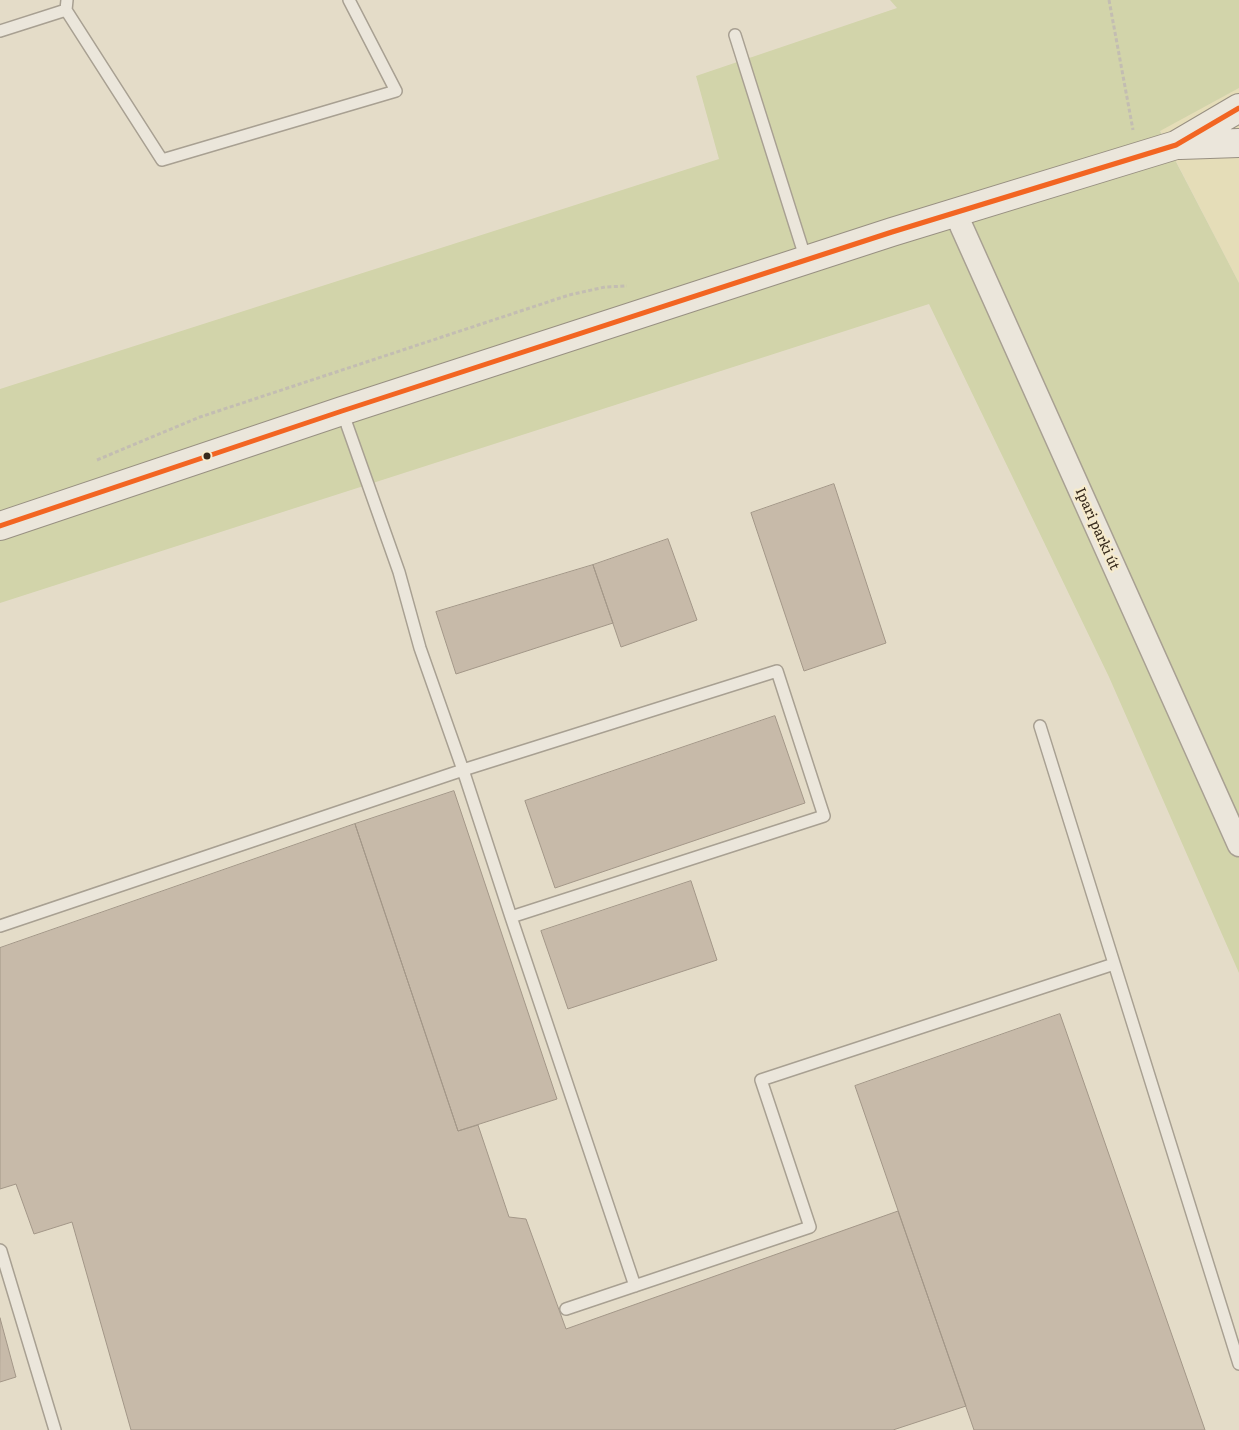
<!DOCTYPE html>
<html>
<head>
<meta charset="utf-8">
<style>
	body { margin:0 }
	canvas { display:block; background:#e4dcc8 }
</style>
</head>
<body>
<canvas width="1239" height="1430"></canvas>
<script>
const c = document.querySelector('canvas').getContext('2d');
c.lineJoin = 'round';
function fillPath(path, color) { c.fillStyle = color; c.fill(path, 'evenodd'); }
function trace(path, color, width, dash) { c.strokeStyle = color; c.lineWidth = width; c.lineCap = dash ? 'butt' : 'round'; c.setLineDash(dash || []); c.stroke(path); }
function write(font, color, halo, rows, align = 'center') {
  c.font = font + ' Literata,serif'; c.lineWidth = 4.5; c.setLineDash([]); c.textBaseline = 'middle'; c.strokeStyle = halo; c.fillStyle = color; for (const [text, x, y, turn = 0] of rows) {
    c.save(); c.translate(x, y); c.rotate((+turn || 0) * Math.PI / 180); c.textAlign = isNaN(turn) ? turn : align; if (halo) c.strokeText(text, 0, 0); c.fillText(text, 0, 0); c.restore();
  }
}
const farmland = new Path2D(`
	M1239,88V283L1160,130Z`);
const green = new Path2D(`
	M890,0H1239V88L1160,131L1239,283V973L1109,677L929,304L0,603V389L719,159L696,76L897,8Z`);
const building = new Path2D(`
	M834,484L886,643L804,671L751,513Z
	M668,539L697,620L621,647L593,565Z
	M593,565L613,623L456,674L436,612Z
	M775,716L805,803L555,888L525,801Z
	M454,791L557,1099L458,1131L355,824Z
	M355,824L458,1131L478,1125L509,1217L526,1219L566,1329L898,1211L966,1406L893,1430H131L72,1222L34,1234L16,1184L0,1189V948Z
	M691,881L717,960L568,1009L541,931Z
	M1060,1014L1205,1430H974L855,1086Z
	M0,1318L16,1377L0,1382Z`);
const path = new Path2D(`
	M1109,0L1133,130
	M97,460L200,417L569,295L605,287L627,286`);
const lane = new Path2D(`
	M67,0L66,10L162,160L396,91L349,0
	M0,31L66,10
	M735,35L806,260
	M342,411L399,572L420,648L463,770L511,917L635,1286
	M1040,726L1239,1364
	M0,926L463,770L777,671L824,816L511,917
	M0,1250L1,1251L55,1430
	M566,1309L810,1227L761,1080L1114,964`);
const street = new Path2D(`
	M955,212L1239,845`);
const secondary = new Path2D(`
	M1180,145L1239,143
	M0,526L342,411L892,232L1176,145L1239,108`);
const bus1 = new Path2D(`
	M0,526L342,411L892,232L1176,145L1239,108`);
const markers = [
	[207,456,4.5,"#36291b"]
];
const streetNames = [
	["Ipari parki út",1097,529,66]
];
fillPath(farmland, '#e5ddb8');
fillPath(green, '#d2d4aa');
fillPath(building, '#c7baa9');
trace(building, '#a39788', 1);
trace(lane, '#a8a092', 14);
trace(street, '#a8a092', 25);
trace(secondary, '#989082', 30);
trace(path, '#c3bdb2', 3, [4, 2.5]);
trace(lane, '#ebe6db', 11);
trace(street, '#ebe6db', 22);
trace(secondary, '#ebe6db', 28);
trace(bus1, '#f26522', 5);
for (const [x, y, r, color] of markers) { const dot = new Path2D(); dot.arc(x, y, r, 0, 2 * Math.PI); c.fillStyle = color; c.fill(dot); trace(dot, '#f6ebcd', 2); }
write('14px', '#36291b', '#f6ebcd', streetNames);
</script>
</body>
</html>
